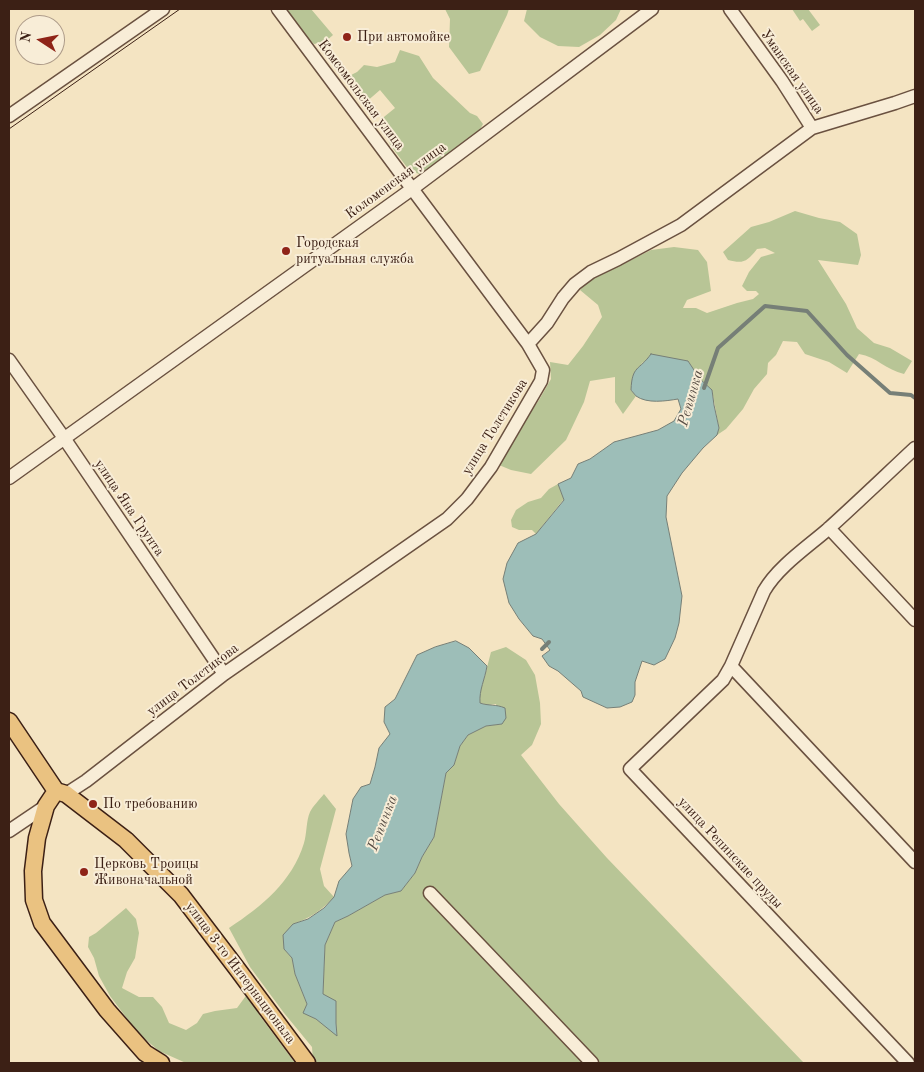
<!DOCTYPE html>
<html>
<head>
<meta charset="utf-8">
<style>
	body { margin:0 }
	#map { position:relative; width:924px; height:1072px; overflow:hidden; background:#f4e4c2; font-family:"Old Standard TT",serif }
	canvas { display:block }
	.frame { position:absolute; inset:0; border:10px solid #3c2015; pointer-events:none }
	.north { position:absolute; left:15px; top:15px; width:50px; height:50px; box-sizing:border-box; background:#f8edd7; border:1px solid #ad9b89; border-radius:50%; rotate:281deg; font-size:14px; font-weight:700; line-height:20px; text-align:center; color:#3c2015 }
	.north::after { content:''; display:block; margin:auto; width:18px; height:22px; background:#8f2418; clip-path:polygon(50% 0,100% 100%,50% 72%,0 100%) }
</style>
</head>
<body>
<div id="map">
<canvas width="924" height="1072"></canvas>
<div class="frame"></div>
<div class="north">N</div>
</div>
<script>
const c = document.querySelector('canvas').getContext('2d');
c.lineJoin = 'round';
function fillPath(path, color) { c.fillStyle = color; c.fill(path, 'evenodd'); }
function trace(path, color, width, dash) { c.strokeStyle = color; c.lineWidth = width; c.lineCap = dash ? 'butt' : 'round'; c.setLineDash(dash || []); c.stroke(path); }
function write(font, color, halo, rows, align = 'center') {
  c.font = font + ' "Old Standard TT",serif'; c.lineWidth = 4; c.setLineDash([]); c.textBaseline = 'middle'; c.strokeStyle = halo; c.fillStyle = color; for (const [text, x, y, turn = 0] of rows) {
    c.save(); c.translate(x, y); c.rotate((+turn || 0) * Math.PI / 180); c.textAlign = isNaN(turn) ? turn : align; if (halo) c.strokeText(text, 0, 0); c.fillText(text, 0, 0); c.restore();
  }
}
const green = new Path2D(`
	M289,9H311L333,35L325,42L314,44L298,30L292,17L288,11Z
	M445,9H509L507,15L480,71L469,74L449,47L450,19Z
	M527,9H621L616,20L600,35L579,47L558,46L540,37L524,21Z
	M792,9H808L820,25L812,31L803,19L800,21Z
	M400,50L419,56L433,78L470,113L477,116L483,124L478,133L441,159L428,171L419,174L409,170L391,146L379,121L395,108L380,90L365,103L360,98L347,77L357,72L364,65L377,67L395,62Z
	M795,211L819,218L840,222L857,234L861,255L858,265L818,260L846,304L857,328L874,343L890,348L912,361L904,374C886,370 877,357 859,354L847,373L829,362L805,354L797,342L783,341L776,355L768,363L767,374L754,389L743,409L726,429L717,435L719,428L712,390L700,379L688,361L647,360L642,363L631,390L636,396L623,414L615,402V377L590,381L584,402L566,440L531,474L511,470L499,465L507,446L539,400L551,379L550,362L568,365L583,346L602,317L598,305L580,290L597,271L623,264L651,250L674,247L698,250L707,262L711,291L687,300L683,308H696L707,313L737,303L753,299L759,294L756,291H747L742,286L749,272L761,257L775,253L765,248L757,249C747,262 743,264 728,260L723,252L751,227L769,222Z
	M558,484L564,499L536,534L532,530H519L512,527L511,520L516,510L528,502L541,498L549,489Z
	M506,647L526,660L535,675L540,703L541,724L532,745L521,755L559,804L607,858L804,1063H316L313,1061L312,1047L284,1013L250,967L229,928C262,906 292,882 304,843C307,833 306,821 310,812C313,806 320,799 324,794L336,809L320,869L324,886L334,897C321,911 310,918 293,924L284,949L292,958L295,974L307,1004L304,1013L316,1019L337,1035L336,1023L323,994L325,945L335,922L348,916L385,895L401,891L415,873L422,857L434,837L446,773L454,765L460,746L468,735L486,726L502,724L496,704L488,705L480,703L479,692L484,679L491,652Z
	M126,908L136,919L139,933L135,958L127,972L122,988L139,997H153L162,1007L169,1023L186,1030L197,1023L203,1014L215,1011L237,1008L248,993L260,1016L295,1063H186L159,1051L138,1033L110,996L99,976L94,958L88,947L89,937L96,933Z`);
const water = new Path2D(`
	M651,354L688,361L700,379L712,390L714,405L719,428L717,435L703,448L682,473L667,496L666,517L682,596L679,623L675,638L665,659L654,665L642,661L635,682V695L632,702L620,707L607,708L583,697L581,691L558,671L549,666L542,656L550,650L542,639L533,636L519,619L509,603L503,579L507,563L518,543L536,534L564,500L558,484L571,478L578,464L590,459L614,442L658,430L674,421L681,409L678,399C666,401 647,404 636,396C636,396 631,390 631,390C632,365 639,371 651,354Z
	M456,641L469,648L487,666C485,679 479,690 480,703C488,706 496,704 505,708L506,718L502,724L486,726L468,735L460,746L454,765L446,773L434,837L422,857L415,873L401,891L385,895L348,916L335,922L325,945L323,994L336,1001V1023L337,1036L316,1019L303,1013L307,1004L295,974L292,958L284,949L283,935L293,924L308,919L324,908L334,897L339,881L352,866L349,853L346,834L353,799L361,787L370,784L375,767L379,748L390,734L384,722L385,707L395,699L417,655L435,647Z`);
const stream = new Path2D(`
	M704,388L718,348L765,306L807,311L847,355L890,393L911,395L915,398
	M542,649L549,642`);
const minor = new Path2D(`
	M730,9L782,81L812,128
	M9,116L163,9
	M528,344L547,323L563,298L575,284L591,272L618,259L681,225L812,128L895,103L915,96
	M9,360L64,438L224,674
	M9,478L412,189L652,9
	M829,528L915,620
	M731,666L915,862
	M66,794L86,781L224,674L447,519L467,499L491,467L541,381L543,370L528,344L278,9
	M9,831L46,806
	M430,893L592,1063
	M908,1063L630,769L723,680L731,666L764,591C778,567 806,548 827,530C857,503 886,475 915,448`);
const major = new Path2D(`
	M9,721L56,791L66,794L126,840L181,895L238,970L307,1063
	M56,791L46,806L37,838L33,871L34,900L42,923L107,1010L145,1053L161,1063`);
const tram = new Path2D(`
	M9,129L180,9`);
const markers = [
	[347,37,5,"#8f2418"],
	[286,251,5,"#8f2418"],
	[93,804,5,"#8f2418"],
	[84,872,5,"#8f2418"]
];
const poiNames = [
	["При автомойке",357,37],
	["Городская",296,243],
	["ритуальная служба",296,259],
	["По требованию",103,804],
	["Церковь Троицы",94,864],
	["Живоначальной",94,880]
];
const streetNames = [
	["Уманская улица",792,72,55],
	["Комсомольская улица",361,95,53],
	["Коломенская улица",396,181,-36],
	["улица Толстикова",495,427,-58],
	["улица Яна Грунта",129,508,56],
	["улица Толстикова",193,680,-37],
	["улица Репинские пруды",730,853,47],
	["улица 3-го Интернационала",240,973,53]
];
const waterNames = [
	["Репинка",691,398,-74],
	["Репинка",383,823,-69]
];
fillPath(green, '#b8c596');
fillPath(water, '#9dbeb8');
trace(water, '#767f77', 1);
trace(stream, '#767f77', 4);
trace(minor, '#6a5140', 15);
trace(major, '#3c2015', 19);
trace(minor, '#f8edd7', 12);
trace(major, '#eac281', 16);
trace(tram, '#3c2015', 1);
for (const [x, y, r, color] of markers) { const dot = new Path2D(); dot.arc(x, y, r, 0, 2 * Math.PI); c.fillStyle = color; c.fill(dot); trace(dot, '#f8edd7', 2); }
write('14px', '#3c2015', '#f8edd7', poiNames, 'left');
write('14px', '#3c2015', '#f8edd7', streetNames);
write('italic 15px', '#594f46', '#f8edd7', waterNames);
</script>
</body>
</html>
